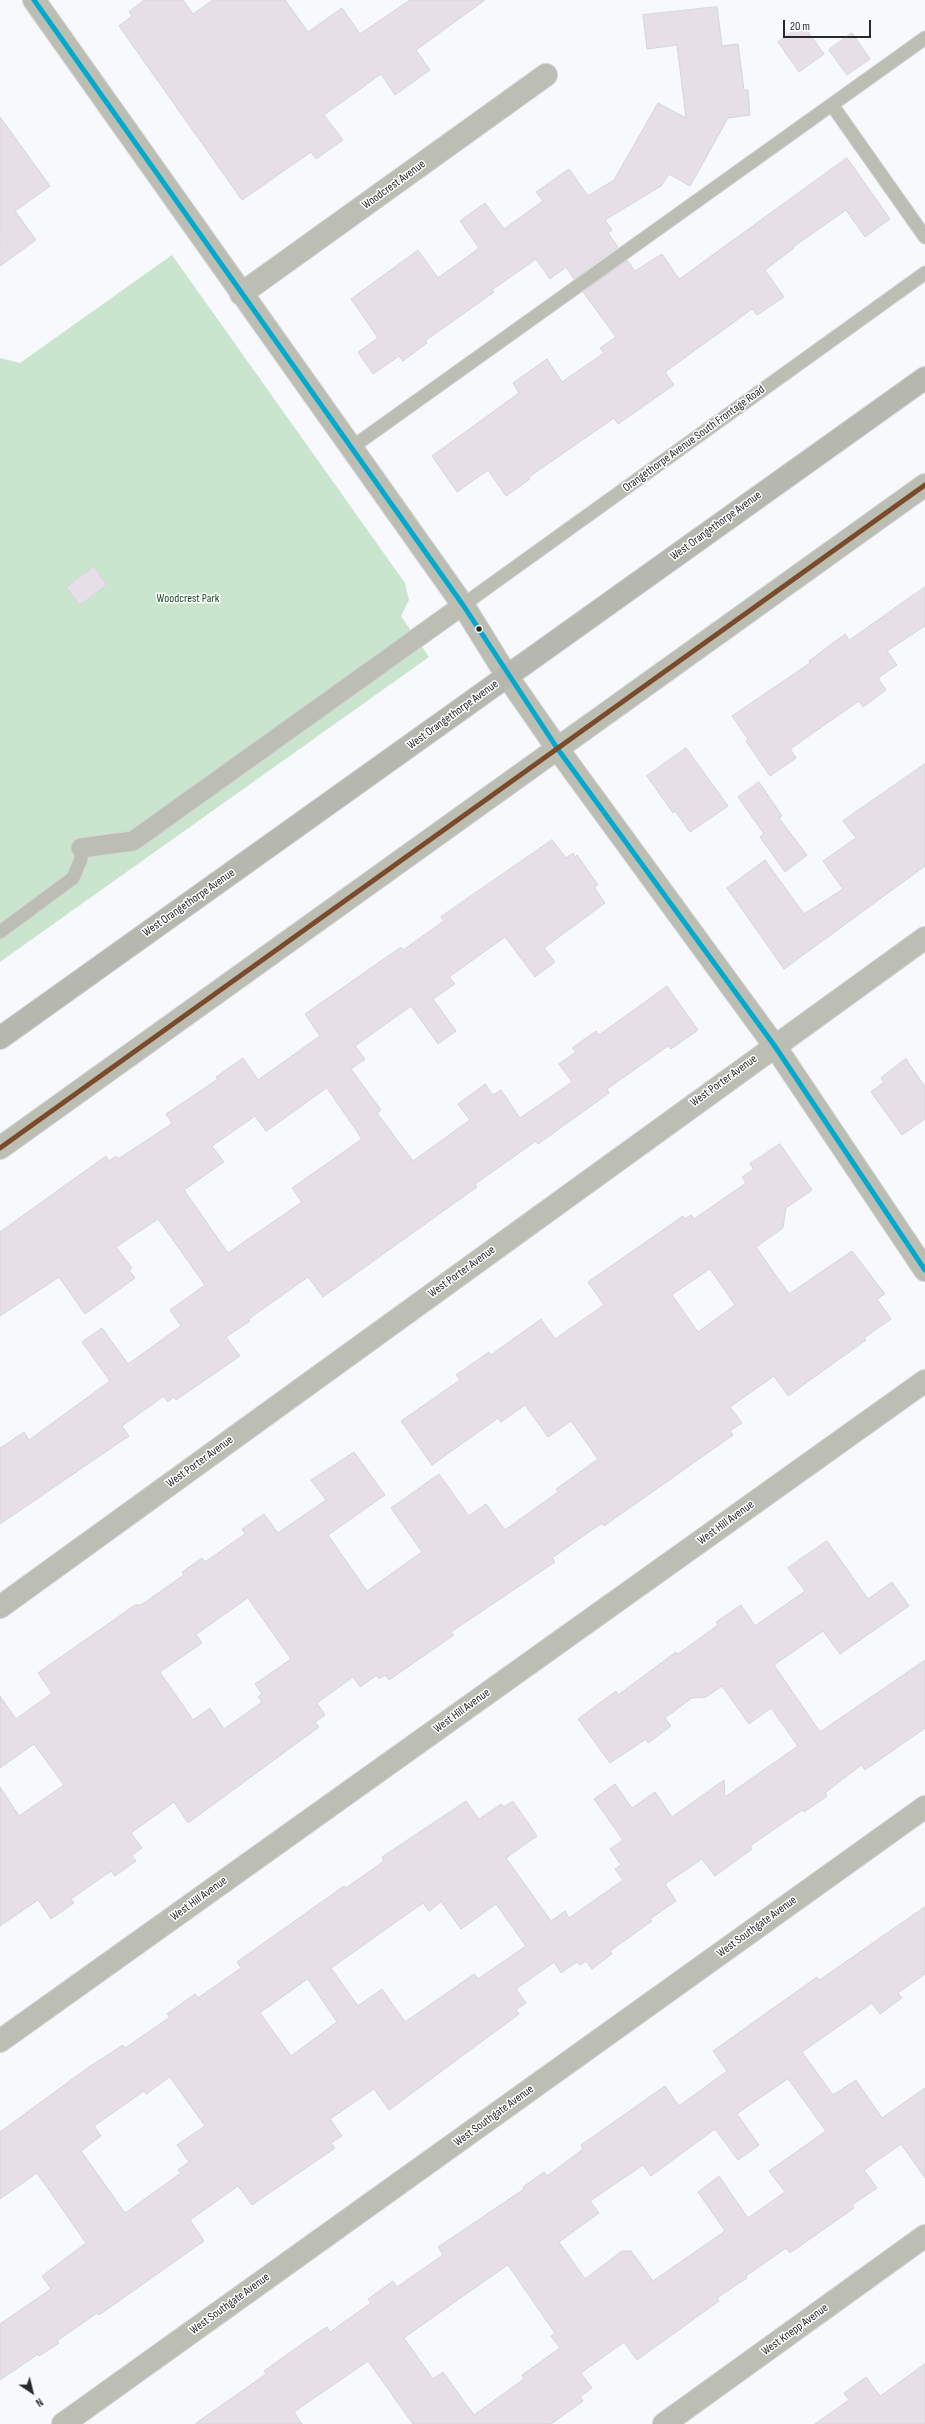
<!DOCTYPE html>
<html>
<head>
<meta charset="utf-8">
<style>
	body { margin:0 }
	#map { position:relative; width:925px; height:2424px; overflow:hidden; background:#f7f9fd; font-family:"Sofia Sans Condensed",sans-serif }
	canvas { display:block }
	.north { position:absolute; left:12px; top:2372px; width:40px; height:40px; -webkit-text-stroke:3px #fff; paint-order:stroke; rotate:145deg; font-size:11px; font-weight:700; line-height:16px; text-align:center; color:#28292c }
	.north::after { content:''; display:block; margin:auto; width:14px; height:18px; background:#28292c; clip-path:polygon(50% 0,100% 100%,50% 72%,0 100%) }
	.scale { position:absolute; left:783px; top:20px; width:88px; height:18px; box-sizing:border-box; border:2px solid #28292c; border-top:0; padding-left:5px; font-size:12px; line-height:14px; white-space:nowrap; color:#28292c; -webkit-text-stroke:3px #fff; paint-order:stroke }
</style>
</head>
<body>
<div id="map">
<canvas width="925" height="2424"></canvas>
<div class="north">N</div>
<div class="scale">20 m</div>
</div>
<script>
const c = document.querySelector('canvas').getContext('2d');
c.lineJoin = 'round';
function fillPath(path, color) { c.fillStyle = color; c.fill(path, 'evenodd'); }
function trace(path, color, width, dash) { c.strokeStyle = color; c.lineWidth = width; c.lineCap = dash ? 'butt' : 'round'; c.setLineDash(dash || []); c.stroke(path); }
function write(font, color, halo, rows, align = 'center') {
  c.font = font + ' "Sofia Sans Condensed",sans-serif'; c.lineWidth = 3; c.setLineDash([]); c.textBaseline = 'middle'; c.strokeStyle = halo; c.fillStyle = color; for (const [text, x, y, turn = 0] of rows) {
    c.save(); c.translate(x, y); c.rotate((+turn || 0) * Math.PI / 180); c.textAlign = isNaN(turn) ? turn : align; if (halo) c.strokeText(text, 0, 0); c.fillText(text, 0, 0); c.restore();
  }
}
const green = new Path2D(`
	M172,255L405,583L409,600L401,616L429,657L0,962V358L20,363Z`);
const building = new Path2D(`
	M145,0H183L193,14L213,0H285L308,32L342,8L360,34L410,0H485L416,50L430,70L395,95L381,74L324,115L343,140L316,159L311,152L242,200L119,26L132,16L129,12Z
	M717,7L722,46L738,44L744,90H748L750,115L728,118L690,186L669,174L661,186L605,220L612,230L608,233L618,247L574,279L566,267L550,279L536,259L492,290L494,292L425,341L427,343L403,361L399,356L373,374L358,352L378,338L351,299L418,250L438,278L479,248L460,221L485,203L504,229L543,201L536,192L569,169L588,196L614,180L658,103L686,118L677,45L647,49L643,15Z
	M803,25L824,54L799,72L778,42Z
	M852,33L870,59L847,75L829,50Z
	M0,117L50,186L15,211L36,240L0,266Z
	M847,158L890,219L865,237L846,210L793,247L794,248L765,270L784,297L757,315L752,309L665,372L674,385L618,424L614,418L529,477L530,479L506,496L488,470L457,492L432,456L519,393L513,383L547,359L562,382L604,353L600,348L616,337L583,292L627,260L635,271L662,254L679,279Z
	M94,567L107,585L80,605L66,587Z
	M925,587V626L887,651L897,665L878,678L886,690L863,707L859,701L790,749L796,758L770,776L746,741L748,739L732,716L810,663L809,661L845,634L849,640Z
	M686,748L728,806L690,832L675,811L673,813L647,776Z
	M925,764V866L784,969L727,888L765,860L804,914L843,889L823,861L856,838L843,821Z
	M759,782L782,816L779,818L807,855L785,872L760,837L764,834L738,797Z
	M552,840L566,858L573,853L575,857L577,855L598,885L594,887L605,903L544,948L555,962L535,977L505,937L449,977L455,984L433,999L456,1031L438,1044L411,1006L355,1046L365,1059L351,1069L381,1110L377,1113L413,1161L470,1120L458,1104L485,1084L493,1095L501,1090L520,1118L572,1082L559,1064L576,1052L572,1048L596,1031L599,1035L667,986L698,1030L671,1049L668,1046L607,1089L609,1093L538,1144L536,1141L475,1184L477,1187L323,1297L308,1277L257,1313L249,1319L250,1321L226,1337L240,1356L176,1400L174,1397L168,1402L164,1396L122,1426L129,1436L0,1524V1448L24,1432L29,1440L110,1381L82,1342L102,1328L128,1364L181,1326L170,1310L205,1285L158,1219L116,1247L132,1268L129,1270L135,1278L85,1314L59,1277L0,1316V1232L106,1156L109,1161L116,1156L118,1159L170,1125L172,1123L166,1114L218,1079L216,1077L243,1058L258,1080L320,1036L305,1014L401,947L403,950L444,921L441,917ZM327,1088L362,1139L292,1188L302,1202L228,1253L184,1190L224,1162L212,1146L255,1116L266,1131Z
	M906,1059L925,1087V1119L902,1135L871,1092L884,1082L881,1078Z
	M780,1144L812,1190L786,1208L783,1228L756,1247L789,1294L852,1251L885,1294L877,1299L891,1319L864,1338L866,1340L788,1396L774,1376L730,1407L742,1423L730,1431L733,1435L604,1526L602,1523L552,1558L555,1562L451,1632L454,1635L389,1680L385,1675L379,1679L377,1675L360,1687L353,1677L317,1703L325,1715L315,1722L319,1727L188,1823L174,1802L131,1833L142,1848L132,1855L136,1861L115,1876L111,1871L71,1899L74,1903L51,1919L38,1900L0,1926V1787L19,1816L64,1785L34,1744L0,1768V1696L16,1719L52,1693L38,1673L135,1605H141L184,1575L182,1572L202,1558L205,1562L245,1534L242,1529L264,1514L278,1533L326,1500L311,1480L354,1452L385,1495L328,1535L367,1591L422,1552L391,1508L439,1474L469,1516L486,1504L505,1530L558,1492L556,1489L598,1459L571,1421L548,1437L525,1405L501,1422L498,1418L432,1465L401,1421L460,1380L456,1375L489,1352L491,1355L541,1319L555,1339L604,1305L588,1282L683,1216L685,1219L691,1215L694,1219L746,1183L742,1177L754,1169L750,1164ZM710,1269L735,1305L698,1332L672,1295ZM248,1598L291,1659L255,1684L262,1694L258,1697L262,1702L224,1729L210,1708L193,1720L160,1672L202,1643L196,1635Z
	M827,1541L868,1599L892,1582L909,1606L840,1654L823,1631L774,1665L820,1732L925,1660V1728L865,1770L861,1765L825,1793L827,1796L804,1812L802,1810L750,1846L752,1849L715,1876L702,1859L665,1884L676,1901L650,1919L652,1921L610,1951L612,1954L592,1969L586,1961L580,1965L577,1962L561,1973L554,1962L516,1989L526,2003L516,2010L519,2014L389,2110L374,2089L330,2119L342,2136L331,2143L335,2148L252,2205L238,2186L190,2220L204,2241L99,2315L97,2313L57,2341L59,2343L39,2356L38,2354L0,2380V2324L51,2289L42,2276L86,2243L37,2173L0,2199V2132L86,2069L123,2045L125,2048L170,2017L167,2014L195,1994L198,1998L241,1968L237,1962L344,1886L346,1888L384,1861L382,1857L466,1801L479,1819L501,1804L504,1807L513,1801L537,1836L506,1858L551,1921L565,1911L569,1918L623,1880L615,1869L621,1865L610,1849L623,1840L594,1799L615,1784L632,1808L655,1792L672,1817L724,1780L725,1797L798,1746L771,1708L749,1724L722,1686L706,1697L692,1698L665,1718L671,1726L648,1743L646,1739L610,1763L578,1719L616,1691L618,1695L676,1652L678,1654L718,1625L716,1622L741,1605L755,1626L805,1591L788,1568ZM441,1902L461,1929L496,1904L526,1946L478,1979L474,1974L405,2022L382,1989L358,2006L331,1968L423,1903L429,1911ZM308,1979L337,2022L291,2056L260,2013ZM170,2077L205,2126L177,2145L189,2162L178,2170L181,2173L125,2213L81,2151L101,2136L94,2126L144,2091L146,2094Z
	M925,1907V1974L898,1993L902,1998L880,2014L872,2003L802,2052L833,2095L856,2080L882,2118L925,2088V2178L901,2144L864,2170L877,2188L852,2205L854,2208L790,2253L786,2248L746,2276L747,2278L717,2298L719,2301L637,2360L624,2342L581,2373L592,2388L580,2397L583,2401L551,2424H413L368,2361L294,2412L302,2424H195L266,2374L264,2371L306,2341L327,2327L330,2332L371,2303L368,2299L393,2281L397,2287L443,2255L438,2247L524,2189L523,2187L544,2172L547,2176L583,2149L581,2145L665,2086L679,2106L727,2071L713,2051L817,1977L819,1980ZM788,2079L826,2131L769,2171L785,2192L748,2218L719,2176L698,2192L725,2231L653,2281L631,2251H622L585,2279L559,2242L599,2213L590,2201L643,2165L651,2176L715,2129L738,2160L759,2145L737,2114ZM508,2265L555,2333L551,2336L560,2348L522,2375L524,2379L474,2415L443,2372L433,2379L404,2338Z
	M925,2364V2424H815L849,2400L844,2393L866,2377L880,2396Z`);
const service = new Path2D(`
	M832,105L925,237
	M351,448L925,38
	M463,605L925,273
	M0,932L73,878L81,859V848`);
const pedestrian = new Path2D(`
	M81,848L133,841L463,605`);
const minor = new Path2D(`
	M34,0L463,605L507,676
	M241,294L546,75
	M0,1148L925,485
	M0,1607L925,938
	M0,2041L925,1381
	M63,2424L925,1807
	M664,2424L925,2236`);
const tertiary = new Path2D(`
	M507,676L557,748L774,1045L925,1270`);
const primary = new Path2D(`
	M0,1038L925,378`);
const bus1 = new Path2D(`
	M34,0L463,605L557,748L774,1045L925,1270`);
const bus2 = new Path2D(`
	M0,1148L925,485`);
const markers = [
	[479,629,3.5,"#28292c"]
];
const streetNames = [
	["Woodcrest Avenue",394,185,-36],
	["Orangethorpe Avenue South Frontage Road",694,439,-36],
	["West Orangethorpe Avenue",716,526,-36],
	["West Orangethorpe Avenue",453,715,-36],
	["West Orangethorpe Avenue",189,903,-35],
	["West Porter Avenue",724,1081,-36],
	["West Porter Avenue",462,1272,-36],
	["West Porter Avenue",200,1462,-36],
	["West Hill Avenue",726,1523,-36],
	["West Hill Avenue",462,1711,-36],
	["West Hill Avenue",199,1899,-36],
	["West Southgate Avenue",757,1927,-36],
	["West Southgate Avenue",494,2116,-36],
	["West Southgate Avenue",230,2304,-36],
	["West Knepp Avenue",795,2330,-36]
];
const parkNames = [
	["Woodcrest Park",188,599]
];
fillPath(green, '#cae5cd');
fillPath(building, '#e6dfe7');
trace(building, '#d5d5d8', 1);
trace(service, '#d3d4d7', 15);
trace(pedestrian, '#d3d4d7', 21);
trace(minor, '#d3d4d7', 24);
trace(tertiary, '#d3d4d7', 24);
trace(primary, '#d3d4d7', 24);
trace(service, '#bcbdb3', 13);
trace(pedestrian, '#bcbdb3', 19);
trace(minor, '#bcbdb3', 22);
trace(tertiary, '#bcbdb3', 22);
trace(primary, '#b6b7af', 22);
trace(bus1, '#00a9ce', 5);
trace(bus2, '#7a4b2a', 5);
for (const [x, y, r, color] of markers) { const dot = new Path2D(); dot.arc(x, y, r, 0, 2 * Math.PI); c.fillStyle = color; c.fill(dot); trace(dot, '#fff', 1.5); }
write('12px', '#28292c', '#fff', streetNames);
write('12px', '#124e19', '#fff', parkNames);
</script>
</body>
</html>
